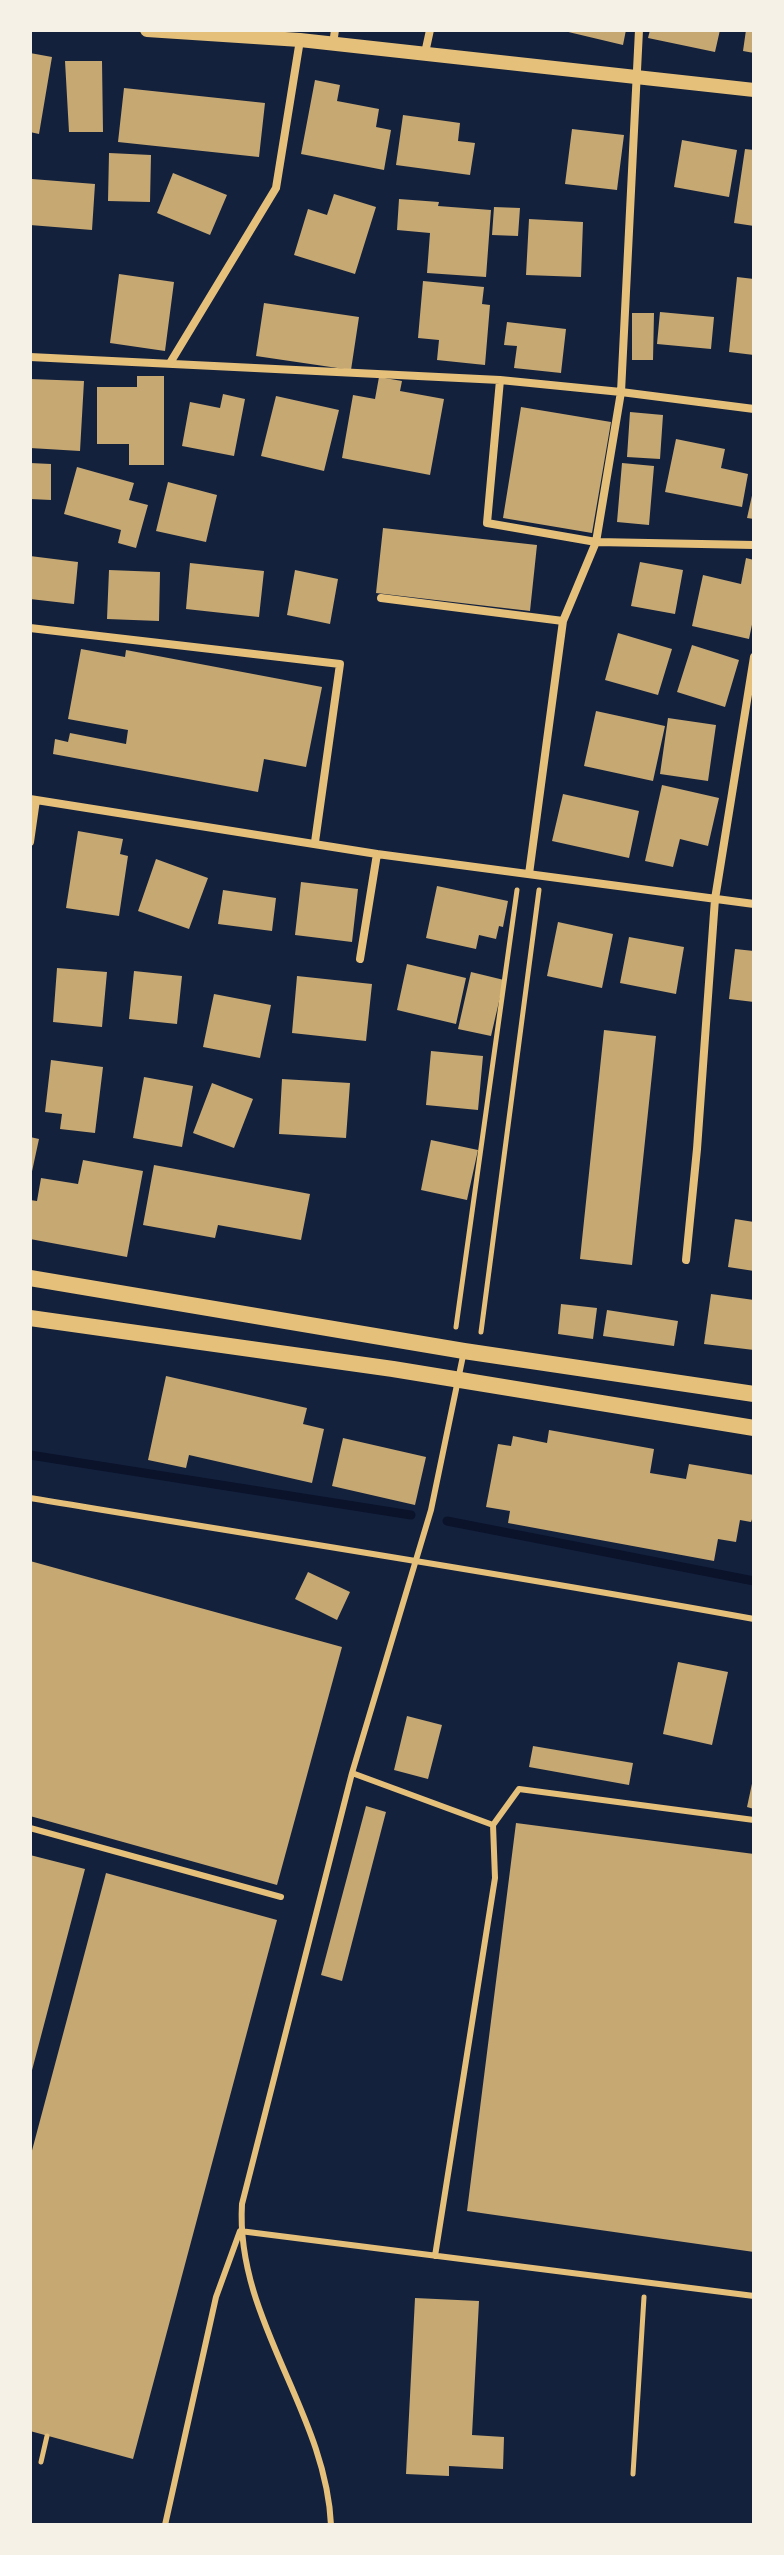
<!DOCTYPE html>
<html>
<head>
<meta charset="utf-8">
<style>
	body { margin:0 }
	#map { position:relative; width:784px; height:2555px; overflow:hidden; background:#14213d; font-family:Merriweather,serif }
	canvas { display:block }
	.frame { position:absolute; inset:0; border:32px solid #f6f1e7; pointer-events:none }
</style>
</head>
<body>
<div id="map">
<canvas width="784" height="2555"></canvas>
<div class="frame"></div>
</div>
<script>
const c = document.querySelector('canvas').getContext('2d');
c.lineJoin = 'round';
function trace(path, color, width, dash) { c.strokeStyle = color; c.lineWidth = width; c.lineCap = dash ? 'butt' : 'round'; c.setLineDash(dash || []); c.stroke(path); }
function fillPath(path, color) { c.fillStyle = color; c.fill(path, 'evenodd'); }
const stream = new Path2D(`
	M30,1455L411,1515
	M447,1521L754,1581`);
const building = new Path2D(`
	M560,30H626L623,45Z
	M650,30H720L715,52L648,38Z
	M746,30H754V53L743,51Z
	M30,53L52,57L39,134L30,132Z
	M65,61H102L103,132H69Z
	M315,80L340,85L337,101L379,109L376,127L391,130L384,170L301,154Z
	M124,88L265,103L259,157L118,142Z
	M403,115L460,123L458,141L475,143L470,175L396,165Z
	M572,129L624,135L617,190L565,184Z
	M682,140L737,150L729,197L674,187Z
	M745,149L754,150V226L734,223Z
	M109,153L151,155L150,202L108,201Z
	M173,173L227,195L210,235L157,213Z
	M32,179L95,184L92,230L30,225Z
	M334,194L376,207L355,274L294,255L308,209L327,215Z
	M399,199L439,202L438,206L491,210L486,277L427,273L430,233L397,230Z
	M494,207L520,208L518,236L492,235Z
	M529,219L583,222L581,277L526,275Z
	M119,274L174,282L165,351L110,343Z
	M737,277L754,279V355L729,352Z
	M423,281L484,287L482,304L490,305L485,365L437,360L439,340L418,338Z
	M264,303L359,317L351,370L256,356Z
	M660,312L714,317L711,349L657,344Z
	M632,313H654L653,360H632Z
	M507,322L566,329L561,373L514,368L517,346L504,345Z
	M137,376H164V465H129V444H97V387H137Z
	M379,377L402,381L400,391L444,399L430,475L342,458L353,395L375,399Z
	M30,379L84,381L80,451L30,448Z
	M223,394L245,399L234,456L182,446L190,402L220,408Z
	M276,396L339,410L324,471L261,456Z
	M521,407L611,422L592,533L503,518Z
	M630,412L663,415L660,459L627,457Z
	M676,439L725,449L721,468L748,474L742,507L665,492Z
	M30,463L51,464V500L30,499Z
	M622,463L654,466L649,525L617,522Z
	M77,467L134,483L129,500L148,505L136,548L118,543L121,530L64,514Z
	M168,482L217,495L206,542L156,531Z
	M753,491L754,492V519L747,518Z
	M383,528L537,545L530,611L376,593Z
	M30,556L78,562L74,604L30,599Z
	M746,558L754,560V615L749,639L692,626L703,575L741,584Z
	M640,562L683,570L675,614L631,606Z
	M190,563L264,571L259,617L186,609Z
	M109,570L160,572L159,621L107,619Z
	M295,570L338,579L330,624L287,615Z
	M618,633L672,649L658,695L605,680Z
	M692,645L739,660L725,707L677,692Z
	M81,649L125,657L126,650L322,687L306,767L264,759L258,792L53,754L55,739L68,742L70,733L126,744L128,730L68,719Z
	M596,711L665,726L653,781L584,766Z
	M668,718L716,725L708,781L660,774Z
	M662,785L719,798L708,846L680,839L673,867L645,861Z
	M563,794L639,811L629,858L552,841Z
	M78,831L123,839L120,854L128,856L119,916L66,908Z
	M156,859L208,878L189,929L138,911Z
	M301,882L358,889L352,942L295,935Z
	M437,886L508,901L503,927L499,926L496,939L479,935L476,949L426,938Z
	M223,890L276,898L272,931L218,924Z
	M558,922L613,934L602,988L547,976Z
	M629,937L684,947L676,994L620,983Z
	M735,949L754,951V1002L729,999Z
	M407,964L466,978L456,1024L397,1010Z
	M57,968L107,972L102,1027L53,1022Z
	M134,971L182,976L177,1024L129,1019Z
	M471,972L504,980L491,1036L458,1029Z
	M297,976L372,984L366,1041L292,1033Z
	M214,994L271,1005L260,1058L203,1047Z
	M604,1030L656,1036L632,1265L580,1259Z
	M431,1051L483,1056L478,1110L426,1105Z
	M51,1060L103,1067L95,1133L60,1129L62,1114L45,1112Z
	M144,1077L193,1086L182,1147L133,1138Z
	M282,1079L350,1083L346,1138L279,1134Z
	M212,1083L253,1099L234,1148L193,1133Z
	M30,1137L39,1139L31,1176H30Z
	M431,1140L478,1150L467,1200L421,1190Z
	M83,1160L143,1171L127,1257L30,1239V1200L37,1201L41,1178L78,1184Z
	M154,1165L310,1194L301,1240L218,1225L215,1238L143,1225Z
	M735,1219L754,1222V1271L728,1267Z
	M711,1294L754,1300V1350L704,1344Z
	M561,1304L597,1308L593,1339L558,1334Z
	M607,1310L678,1321L674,1346L603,1336Z
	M166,1376L307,1408L303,1424L324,1429L312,1483L189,1455L186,1468L148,1460Z
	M549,1430L654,1449L650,1473L686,1479L689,1464L754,1475V1514L751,1522L740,1520L736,1542L718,1539L714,1561L508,1523L510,1511L486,1507L498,1444L511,1446L513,1436L547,1443Z
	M343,1438L426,1457L415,1505L332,1486Z
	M30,1561L342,1647L277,1885L30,1816Z
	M308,1572L350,1592L337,1620L295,1599Z
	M678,1662L728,1672L712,1745L663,1734Z
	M407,1716L442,1725L428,1779L394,1770Z
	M533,1746L633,1763L629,1785L529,1767Z
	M753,1779H754V1809L747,1807Z
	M366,1806L386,1812L342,1981L321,1975Z
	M516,1823L754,1854V2252L467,2211Z
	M30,1855L85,1869L31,2074H30Z
	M106,1873L277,1920L133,2459L30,2431V2158Z
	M415,2298L479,2301L472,2435L504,2437L503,2469L449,2466V2476L406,2474Z`);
const path = new Path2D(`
	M456,1327L517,890
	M481,1332L539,890
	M41,2462L47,2436
	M633,2474L644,2297`);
const service = new Path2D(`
	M30,1498C271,1538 513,1575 754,1619
	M352,1773L493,1825L519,1789L754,1820
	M30,1828L281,1897
	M435,2256L495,1878L493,1825
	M165,2525L216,2297L240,2231L754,2296
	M331,2525C326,2412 235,2319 242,2204L352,1773L431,1510L464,1351`);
const minor = new Path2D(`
	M333,44L335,30
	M425,53L430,30
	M30,357L500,380L621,392L754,409
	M170,363L276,188L300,40
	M500,380L487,523L596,542L754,545
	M381,598L563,621
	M30,628L340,664L315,842
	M30,799L377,854L754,904
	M30,842L36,800
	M529,874L563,621L596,542L621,392L639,30
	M360,959L377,854
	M686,1260L697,1149L715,899L754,657`);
const tertiary = new Path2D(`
	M147,30L300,40L754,90`);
const secondary = new Path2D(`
	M30,1278L464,1351L754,1394
	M30,1318L393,1369L754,1428`);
trace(stream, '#0b132b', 9);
fillPath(building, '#c6a872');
trace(path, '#e5c07b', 5);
trace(service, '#e5c07b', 6);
trace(minor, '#e5c07b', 8);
trace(tertiary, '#e5c07b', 14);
trace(secondary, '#e5c07b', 16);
</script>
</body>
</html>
